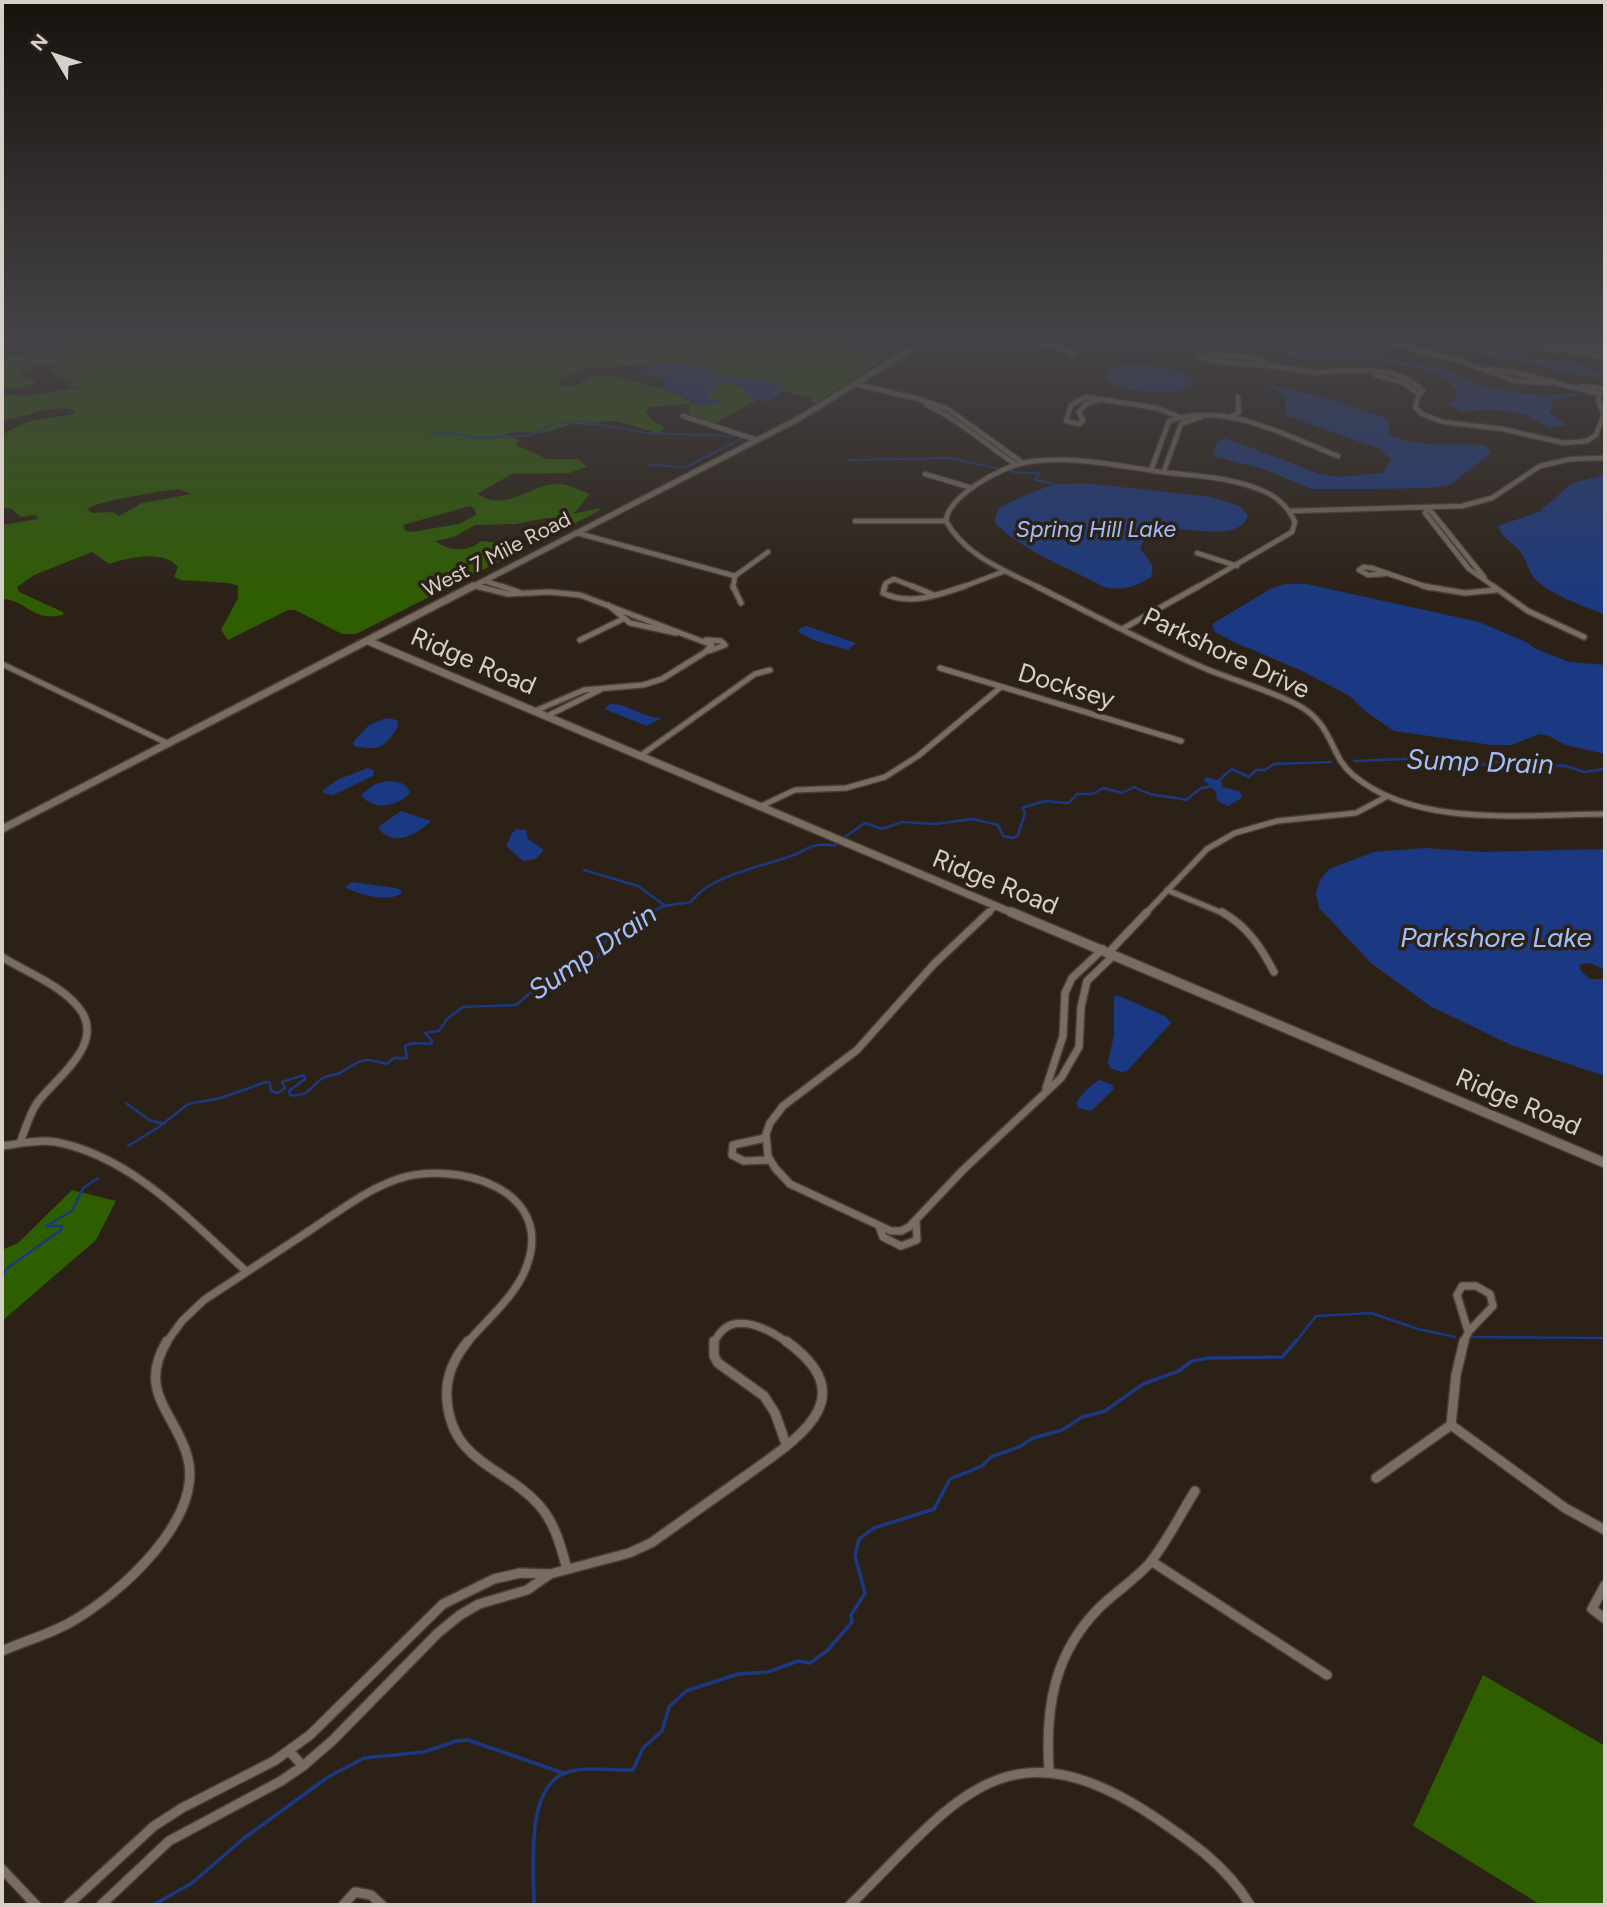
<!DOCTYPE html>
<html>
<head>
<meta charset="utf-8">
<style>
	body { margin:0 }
	#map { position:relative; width:1607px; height:1907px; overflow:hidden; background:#2c2117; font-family:Figtree,sans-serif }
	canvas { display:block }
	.frame { position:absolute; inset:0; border:4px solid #d7d0c9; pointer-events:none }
	.north { position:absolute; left:21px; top:21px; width:70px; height:70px; -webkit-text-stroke:5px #2c2117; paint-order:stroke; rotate:309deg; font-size:19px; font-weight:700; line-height:28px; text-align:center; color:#d7d0c9 }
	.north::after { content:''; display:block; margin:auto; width:24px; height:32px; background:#d7d0c9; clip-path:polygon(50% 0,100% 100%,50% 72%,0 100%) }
</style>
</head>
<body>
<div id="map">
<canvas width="1607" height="1907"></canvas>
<div class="frame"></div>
<div class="north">N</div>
</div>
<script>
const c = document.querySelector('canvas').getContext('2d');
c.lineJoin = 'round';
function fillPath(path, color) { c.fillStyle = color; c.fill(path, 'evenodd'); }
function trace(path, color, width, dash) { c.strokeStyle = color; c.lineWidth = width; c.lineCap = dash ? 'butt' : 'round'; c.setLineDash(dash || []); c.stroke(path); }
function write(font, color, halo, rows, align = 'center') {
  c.font = font + ' Figtree,sans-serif'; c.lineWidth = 7; c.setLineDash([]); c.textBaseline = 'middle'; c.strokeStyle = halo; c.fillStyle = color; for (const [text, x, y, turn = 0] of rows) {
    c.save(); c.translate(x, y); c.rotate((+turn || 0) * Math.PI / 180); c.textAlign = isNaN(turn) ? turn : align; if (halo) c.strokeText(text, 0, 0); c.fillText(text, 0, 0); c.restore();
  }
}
const forest = new Path2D(`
	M85,339H822L890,355L816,403L811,402L810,398L783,391L782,386L754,378H722L706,369L685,362L584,369L561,378L559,381L561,385C580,389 576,383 590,377C607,370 685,394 698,406L719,404L708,399V393C727,365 741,394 759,399L715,423L689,414V404L650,407L646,411L651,419L666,429L657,433L616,421H604L588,425L572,424L544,433L514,432L504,434L519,440L516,445L547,459H578L587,467L569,473L512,474L477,494C507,513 530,484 557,484C568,484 579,490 590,494L573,514L600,508L599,511L550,536L548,533L560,523L558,519L546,518L516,524L475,525L454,537L435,541C448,551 468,553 481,541C494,542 507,544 516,553L356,634H342L295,610H288L228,640L221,630L238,598V586L229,583L181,580L174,577L178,567C162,549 128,558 109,564L92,552L34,575L17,587L19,592L63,612V615C30,622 28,600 2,599V525L38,519L36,515L21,517L11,509L2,508V436C25,418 47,419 75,414L73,409C48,406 26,416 2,421V393L22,396L86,387H68L74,381L53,375L49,369L56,364H43L22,372V376L35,380V383L17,388H2V359ZM178,489L192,494L142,503L119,516L112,512L92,513L87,509C96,501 163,491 178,489ZM470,506L475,509L476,515L459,524L411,532L405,531L403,525Z
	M72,1190L116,1201L96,1240L2,1321V1250L18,1243Z
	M1483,1675L1605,1746V1905H1541L1413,1826Z`);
const water = new Path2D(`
	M1198,339H1347L1342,343L1366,348L1372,353L1396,360L1443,369L1478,385L1508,391L1544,396L1572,393L1580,395L1550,402L1553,408L1549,412L1566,425L1549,428L1524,414L1490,409L1462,412L1448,404L1454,401L1458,391L1450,382L1432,372L1390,362L1366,358L1300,359L1261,347Z
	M1402,339H1446L1468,344L1502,346L1525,356L1550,361L1580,362L1595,373L1605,375V378L1568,374L1538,365Z
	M685,362L706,369L722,378H754L782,385L783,391L769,402C756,399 746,396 738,384L722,382L708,393L709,399L721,401L719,404L698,406L691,399L663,389L665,379L640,374L637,371L646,365Z
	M1123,365C1142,364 1184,366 1195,382C1182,399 1119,393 1104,379L1106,371Z
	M1265,384L1336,401L1386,418L1390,425L1388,435C1426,449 1447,443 1485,445L1491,453L1450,485L1430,488L1368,489H1312L1263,469L1213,456L1217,442L1225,438L1320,474L1338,477L1382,473L1391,460L1380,449L1287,416L1284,396Z
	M1605,475V614C1584,607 1551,595 1535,579C1527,570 1527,559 1519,550C1512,542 1501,537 1498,526L1539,512L1572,483Z
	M1083,483L1212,497L1240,506L1248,516C1233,553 1156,507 1140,548L1153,567L1151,577C1135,587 1123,591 1104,587C1068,567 1026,553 996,524L995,517L999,508L1025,495L1055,484Z
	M1286,584H1306L1479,622L1526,642L1534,648L1569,662L1605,665V754L1566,745L1549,736L1539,734L1511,745H1492L1394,731L1365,711L1350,696L1300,670L1234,642L1215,632L1212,624L1272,588Z
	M807,626L856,643L848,650L816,641L798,632L800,628Z
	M610,704C627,703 641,717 661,718L647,726L604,709Z
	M386,718L397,720L398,726C386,748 378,751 354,746L353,742L369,725Z
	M368,768L374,771L373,776L333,795L323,793V790L339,779Z
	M1208,777L1222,782V787L1239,791L1242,795L1240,799L1228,806L1217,801L1216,792L1203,779Z
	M388,781C399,782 406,782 410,793C397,807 373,811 361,795L375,784Z
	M401,811L431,821C418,834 391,849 378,827Z
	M517,829L526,830L528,839L544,850L536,859L523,861L506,846L512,833Z
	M1425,848L1481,852L1605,849V970L1590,963L1579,965L1581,971L1589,979H1605V1076L1511,1045L1430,1006L1371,963L1319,908L1316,893L1320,880L1329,869L1374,852Z
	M352,882L395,888L401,890V894C387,902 359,895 345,887Z
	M1114,996H1119L1165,1016L1171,1023L1127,1071L1122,1072L1110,1068L1108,1062L1114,1035Z
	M1100,1080L1112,1085L1114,1089L1091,1111L1078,1108L1076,1104C1081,1094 1090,1085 1100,1080Z`);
const streamFar2 = new Path2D(`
	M431,434L447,433L481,438L532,435L554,424L578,421L646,433L758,437
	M849,460L949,458L1019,473H1040L1035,480L1055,484
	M649,466L652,464L684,468L742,438`);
const streamFar1 = new Path2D(`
	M1354,761L1426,758L1431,764L1444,765L1458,758L1474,767L1492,762L1566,766L1584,772L1605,769
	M1218,781L1232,769L1249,777L1256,770H1265L1274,764L1331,762
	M842,839L865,823L882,829L902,822L934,824L973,819L998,825L1003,836L1013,838L1018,835L1025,813L1022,808L1045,801L1069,803L1077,794H1093L1103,788L1122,793L1134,787C1156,799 1163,794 1186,800L1201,788L1214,786
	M584,870L638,886L664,905
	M126,1103L149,1120L161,1123
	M128,1146L159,1127L188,1104L221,1098L266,1082L270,1083L271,1091L278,1093L285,1088L282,1082L304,1075L305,1079L289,1091L290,1095C309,1098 312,1084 323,1078C328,1075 335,1075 340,1073C361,1061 360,1056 387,1064L394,1058H407L405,1046L413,1043L431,1044L432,1041L425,1033L439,1031L447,1019L463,1007L516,1005L555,972L597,958L607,939L638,923L648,913L664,906L691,902C710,875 765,866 794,855C801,853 807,847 814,846C821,844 829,845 836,845
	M2,1278L6,1269L61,1230L62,1226H46L72,1211L83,1188L98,1178
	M1472,1337L1605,1338
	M1295,1343L1316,1316L1371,1313L1418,1329L1455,1337`);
const stream = new Path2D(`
	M153,1905L192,1883L243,1839L328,1777L364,1758L424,1752L456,1741L468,1740L563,1773
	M534,1905C534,1871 524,1784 568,1772C588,1766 612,1771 633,1770L643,1748L662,1731L669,1707L686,1691L738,1674L768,1672L798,1661L810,1663L827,1651L852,1622L851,1615L865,1593L855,1556L859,1539L874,1528L934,1509L950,1479L982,1466L991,1457L1019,1447L1033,1438L1062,1430L1082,1417L1105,1411L1143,1384L1179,1371L1192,1361L1209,1358L1282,1357L1296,1341`);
const minorFar3 = new Path2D(`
	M1023,339L1068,350L1075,355
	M1523,339L1605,358
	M1534,342L1535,345L1549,350H1561
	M1395,344L1459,361L1515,381L1550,383
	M1215,355L1249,357L1272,366L1209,361L1198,357Z
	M1272,366L1319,373
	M1489,369L1518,373L1600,394
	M1315,373C1349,369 1397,364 1423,391L1419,394L1415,407L1422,414L1443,422L1502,429L1564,443L1587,441L1596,435L1604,414L1598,400L1600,394
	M1375,375L1404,383L1419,394
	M855,384L919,399L948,409L1023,463
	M1579,386L1605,389
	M1098,400L1086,404L1079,412L1083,421L1079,424L1066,421L1071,405L1086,397L1157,408L1187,420
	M927,405C960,420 987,446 1017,465
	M683,416L757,440
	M1231,417L1239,412L1238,397
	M1151,470L1169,421C1225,401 1286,436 1338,456
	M1164,471L1181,424L1201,417
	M925,474L972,488
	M1428,509L1425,513L1469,569L1496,588
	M1430,510L1484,577
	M1291,511L1462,506L1492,498L1540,466L1571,459L1605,458
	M855,521H946
	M577,533L735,576
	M1197,553L1237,566
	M1384,574L1368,575L1359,570L1363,567L1372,568L1430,588
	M485,581L507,588
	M475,586L483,588
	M733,588L735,576L768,552
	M884,588L886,583L894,579L917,588
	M960,588L1005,571
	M1040,588C1006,571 965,556 946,521C948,496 1000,468 1023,463C1068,454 1118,466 1162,472C1195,476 1230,477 1261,490C1277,496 1288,507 1295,522L1292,532L1196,588`);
const minorFar2 = new Path2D(`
	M476,586L508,594L550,592L580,595L712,645L704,653L662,679L643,685L584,690L535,711
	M501,586L519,592
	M733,586L741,603
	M885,586L883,593C909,606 939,595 965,586
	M912,586L934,595
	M1036,586C1092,614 1147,644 1204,668C1232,680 1279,693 1303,708C1334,728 1330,756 1353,775C1417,829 1526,814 1605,814
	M1423,586L1465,593L1496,590
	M1493,586L1528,611L1584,637
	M608,605L630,623L676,633
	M1124,628L1199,586
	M580,640L623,619
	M706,640L721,641L725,645L709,651
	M2,664L169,744
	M940,668L1181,741
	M547,716L600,690
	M640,756L755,674L770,670
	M759,807L795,790L846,788L885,777L918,756L1001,687
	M1167,890L1225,914
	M987,914L996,906
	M1145,914L1207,849L1235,833L1277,821L1356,813L1386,797`);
const minorFar1 = new Path2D(`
	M989,912L934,964L857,1050L783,1106L770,1123L766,1134L768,1156L775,1168L790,1184L891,1231H901L909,1227L963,1170L1061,1078L1079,1047L1081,1007L1087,981L1114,955
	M1222,912C1247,926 1261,947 1274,972
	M1109,952L1147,912
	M2,957C26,972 61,985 79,1008C107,1044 56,1077 37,1103C29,1115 25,1130 20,1143
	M1046,1088L1063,1036L1065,993L1072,978L1103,949
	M765,1138L733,1145L732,1155L744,1161L769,1160
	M2,1146C19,1144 38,1139 56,1142C133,1157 190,1221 246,1271
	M879,1226L883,1237L901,1246L917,1240L916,1221
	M166,1343L182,1321L204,1300C241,1276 278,1251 315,1227C342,1209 368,1189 398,1179C457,1160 557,1189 526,1268C515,1297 486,1320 467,1343
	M714,1343C729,1308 766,1327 788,1343
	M1463,1343L1469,1331L1493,1306L1490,1294L1476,1286H1462L1457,1295L1468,1331`);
const minor = new Path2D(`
	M468,1341C454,1358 445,1379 447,1400C452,1463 504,1466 539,1505C555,1523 561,1547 567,1569
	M714,1341V1356L718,1363L764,1396L775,1413L786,1444
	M1464,1341L1456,1375L1451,1425L1565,1508L1605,1530
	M1376,1478L1451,1425
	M1151,1561L1327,1675
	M1605,1585L1592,1609L1605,1619
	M2,1651C25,1641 50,1634 71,1622C119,1595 206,1518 187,1455C174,1412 137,1391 167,1341
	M289,1751L303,1766
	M1049,1770C1045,1707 1054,1653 1100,1607C1116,1592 1134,1580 1149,1564C1167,1542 1180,1515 1195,1491
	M2,1869L36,1905
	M68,1905L154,1826L182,1808L274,1761L310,1735L443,1604L494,1579L520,1573L550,1574
	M101,1905L169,1841L281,1781L303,1766L333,1740L438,1633L460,1615L479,1604L527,1590L550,1574L629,1553L651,1543C682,1521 713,1499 744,1477C795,1440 867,1399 786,1341
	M343,1905L355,1892L371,1895L382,1905
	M850,1905C953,1804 1004,1717 1153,1816C1190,1841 1227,1866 1250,1905`);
const tertiaryFar2 = new Path2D(`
	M470,588L798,419L928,339`);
const tertiaryFar1 = new Path2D(`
	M368,641L1015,914
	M2,829L473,586`);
const tertiary = new Path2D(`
	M1011,912L1605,1163`);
const secondary = new Path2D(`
	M1556,339L1605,350`);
const farStreetnames = [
	["West 7 Mile Road",497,555,-27]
];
const farWaternames = [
	["Spring Hill Lake",1096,530]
];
const streetNames = [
	["Parkshore Drive",1226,654,25],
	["Ridge Road",473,662,23],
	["Docksey",1066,687,17],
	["Ridge Road",995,883,22],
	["Ridge Road",1518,1103,23]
];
const waterNames = [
	["Sump Drain",1480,763,2],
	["Parkshore Lake",1496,939],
	["Sump Drain",593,953,-34]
];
fillPath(forest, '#2e5e00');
fillPath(water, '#1b3982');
trace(streamFar2, '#1b3982', 2);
trace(streamFar1, '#1b3982', 2.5);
trace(stream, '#1b3982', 3.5);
trace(minorFar3, '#473e36', 7);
trace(minorFar2, '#473e36', 8);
trace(minorFar1, '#473e36', 10);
trace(minor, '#473e36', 12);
trace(tertiaryFar2, '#473e36', 8);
trace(tertiaryFar1, '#473e36', 10);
trace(tertiary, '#473e36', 12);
trace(secondary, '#473e36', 8);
trace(minorFar3, '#796c60', 4.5);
trace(minorFar2, '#796c60', 5);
trace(minorFar1, '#796c60', 7);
trace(minor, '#796c60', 9);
trace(tertiaryFar2, '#796c60', 5);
trace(tertiaryFar1, '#796c60', 7);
trace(tertiary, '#796c60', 9);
trace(secondary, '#796c60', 5);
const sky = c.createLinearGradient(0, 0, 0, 606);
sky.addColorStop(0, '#18120d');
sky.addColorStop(0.56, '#454347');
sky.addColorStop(1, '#45434700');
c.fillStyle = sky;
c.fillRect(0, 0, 1607, 606);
write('21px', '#d7d0c9', '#2c2117', farStreetnames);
write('italic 23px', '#a1c0fe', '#2c2117', farWaternames);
write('26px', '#d7d0c9', '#2c2117', streetNames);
write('italic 28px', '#a1c0fe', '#2c2117', waterNames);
</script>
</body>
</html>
